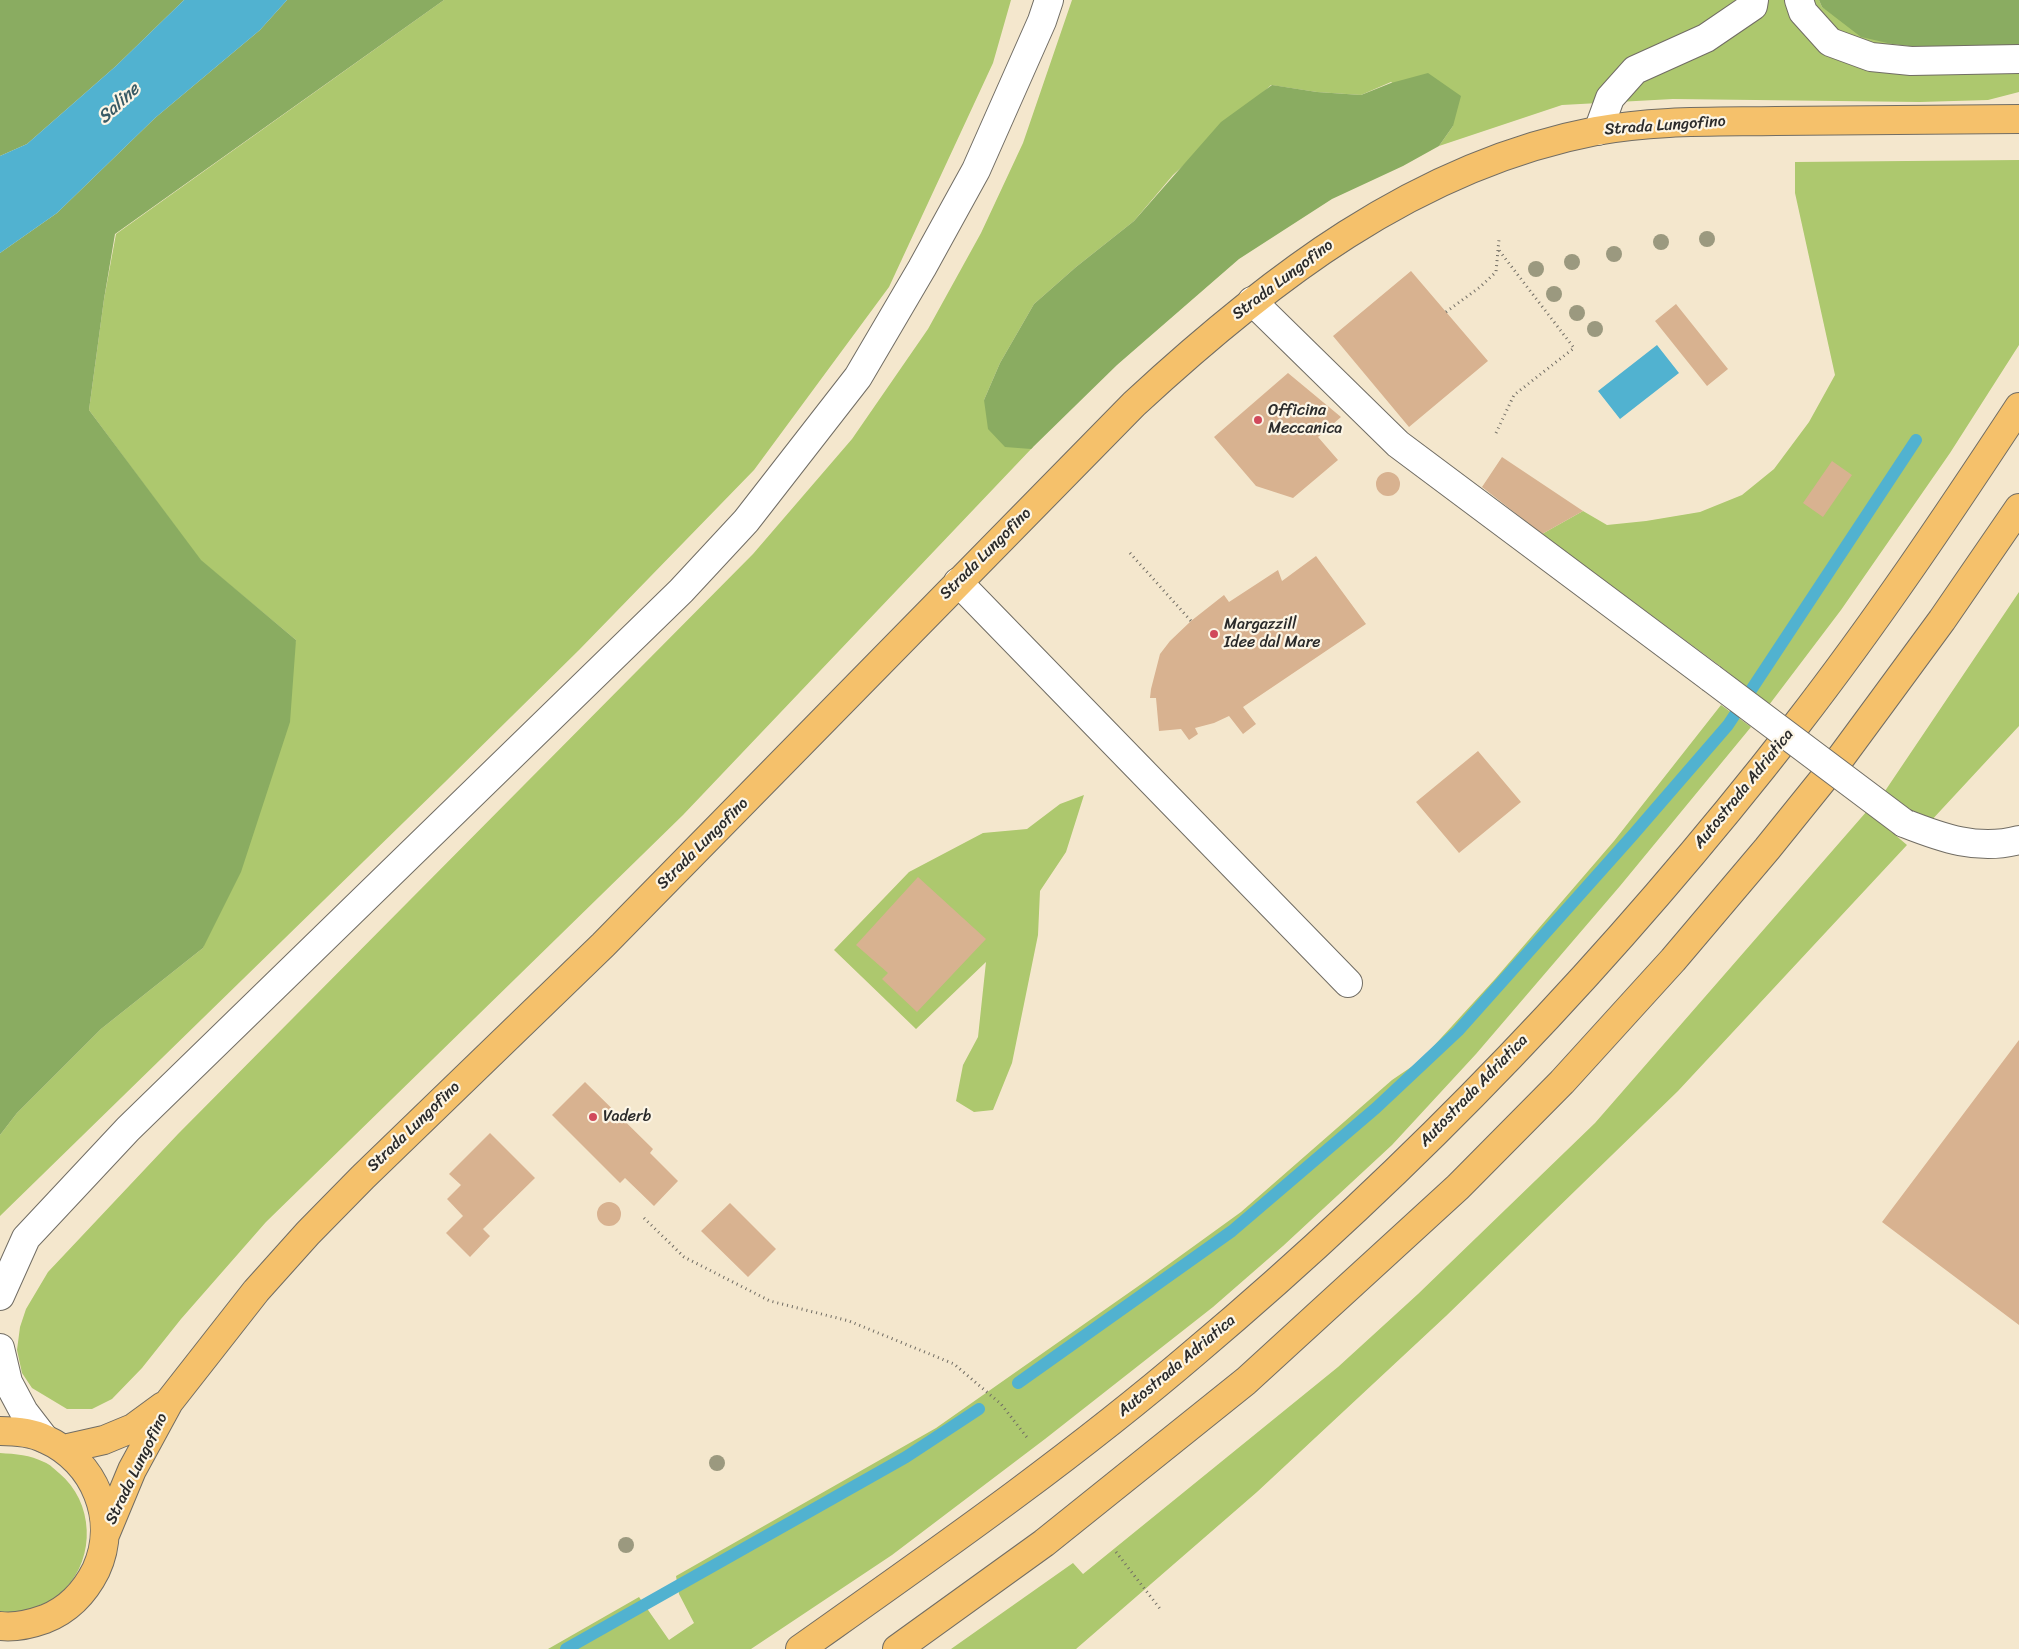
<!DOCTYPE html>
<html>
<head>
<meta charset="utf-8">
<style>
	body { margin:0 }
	canvas { display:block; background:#f4e7cd }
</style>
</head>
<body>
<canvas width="2019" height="1649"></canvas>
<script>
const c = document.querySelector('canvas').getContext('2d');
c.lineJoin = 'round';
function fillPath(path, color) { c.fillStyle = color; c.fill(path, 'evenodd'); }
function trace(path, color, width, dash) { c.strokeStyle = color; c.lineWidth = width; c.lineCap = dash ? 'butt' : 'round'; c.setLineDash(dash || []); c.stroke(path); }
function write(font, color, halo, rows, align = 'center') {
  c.font = font + ' Sriracha,sans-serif'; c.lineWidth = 4.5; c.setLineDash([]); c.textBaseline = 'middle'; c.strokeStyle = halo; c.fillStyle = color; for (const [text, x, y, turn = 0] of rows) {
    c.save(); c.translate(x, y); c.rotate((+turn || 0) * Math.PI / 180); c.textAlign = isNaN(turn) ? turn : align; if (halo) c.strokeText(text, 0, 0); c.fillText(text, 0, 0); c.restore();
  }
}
const green = new Path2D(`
	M444,0H1011L993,63L889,287L754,470L579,650L445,782L0,1216V1135L17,1113L101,1029L203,948L296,640L200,560L89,410L104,299L116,234Z
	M1072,0H1819L1822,7L1892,44L1960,52L2019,50V92L1988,100L1920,102L1673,99L1562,105L1439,146L1453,126L1391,82L1361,95L1317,92L1271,85L1173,175L1134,221L1076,267L1034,304L1000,363L984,400L1033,447L683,815L266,1222L181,1319L142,1368L112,1399L92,1409H67L32,1388L22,1373L17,1350L20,1327L26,1309L48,1272L178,1134L753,554L852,439L928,329L981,233L1023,143Z
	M2019,160V345L1950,453L1841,610L1769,705L1720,666L1542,534L1583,511L1607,525L1646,521L1700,512L1742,495L1774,469L1809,422L1835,375L1795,193V162Z
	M2019,592V726L1929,823L1885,791Z
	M1721,705L1751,727L1620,886L1476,1054L1392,1145L1283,1246L1213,1307L1045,1439L892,1555L751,1649H548L639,1597L669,1640L694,1623L679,1594L676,1576L936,1428L1147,1280L1241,1212L1392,1080L1420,1061L1495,979L1614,841Z
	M1084,795L1066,852L1040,891L1038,935L1012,1063L993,1110L974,1112L956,1101L963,1065L978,1037L986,962L916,1029L834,950L909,872L983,833L1027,829L1060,804Z
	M1867,811L1907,845L1678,1091L1446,1316L1257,1492L1076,1649H951L1073,1563L1083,1574L1338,1367L1418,1294L1595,1123Z
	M0,1453C16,1454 30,1455 44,1462C50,1464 55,1470 59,1473C94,1502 96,1557 65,1589C56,1598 44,1608 30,1611C21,1613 10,1613 0,1614Z`);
const forest = new Path2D(`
	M0,0H184L116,66L27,144L0,156Z
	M287,0H444L115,234L104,299L89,410L201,560L296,640L290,722L241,872L203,948L101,1029L17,1113L0,1135V253L57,213L155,118L260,30Z
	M1819,0H2019V50L1960,52L1892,44L1861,37L1822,7Z
	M1428,73L1461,96L1453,126L1439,146L1403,166L1332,199L1239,259L1117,365L1031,449L1005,447L988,429L984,400L1000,363L1034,304L1076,267L1134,221L1221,122L1272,85L1317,92L1361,95L1391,83Z`);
const water = new Path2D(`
	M184,0H287L260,30L155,118L57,213L0,253V156L27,144L116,66Z
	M1657,345L1679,373L1620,419L1598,391Z`);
const stream = new Path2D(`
	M1018,1383L1232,1231L1376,1108L1458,1031L1632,836L1728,725L1916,440
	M566,1649L906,1457L979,1409`);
const building = new Path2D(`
	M1411,271L1488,361L1409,427L1333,336Z
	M1676,304L1728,369L1707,386L1655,321Z
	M1288,373L1341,417L1318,437L1338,460L1293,498L1256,486L1214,437Z
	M1502,457L1583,511L1542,534L1482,487Z
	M1832,461L1852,475L1823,517L1803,503Z
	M1376 484a12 12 0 1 1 24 0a12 12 0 1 1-24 0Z
	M1316,556L1366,624L1243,707L1256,724L1243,734L1229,716L1214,723L1195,728L1198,734L1189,740L1181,729L1159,731L1156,698H1150L1151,689L1160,654L1170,641L1191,621L1224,595L1229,602L1278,570L1282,581Z
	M1478,751L1521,802L1459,853L1416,802Z
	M918,877L986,939L917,1012L882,979L888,973L856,945Z
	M2019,1040V1325L1882,1222Z
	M585,1082L653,1149L650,1153L678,1181L654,1206L625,1178L620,1183L552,1115Z
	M490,1133L535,1178L483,1229L490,1236L470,1257L446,1233L463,1216L447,1199L461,1185L449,1174Z
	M597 1214a12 12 0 1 1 24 0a12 12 0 1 1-24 0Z
	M730,1203L776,1249L748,1277L701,1231Z`);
const path = new Path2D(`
	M1446,312L1480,287L1496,272L1499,239
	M1496,433L1514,395L1574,348L1498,249
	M1130,553L1191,621
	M644,1218L684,1257L770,1301L849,1321L954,1364L1001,1404L1029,1440
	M1116,1552L1161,1610`);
const minor = new Path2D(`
	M1799,0L1803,12L1830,42L1871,57L1911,61L2019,59
	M1598,131L1610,98L1635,70L1706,38L1753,6L1754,0
	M1252,301L1398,444L1711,678
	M958,582L1348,983
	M1904,823C1942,838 1978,851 2019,840
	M0,1296L26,1238L128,1129L681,591L746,521L858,377L922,268L976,170L1042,21L1049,0
	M0,1348L8,1382L24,1412L44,1438`);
const major = new Path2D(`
	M0,1431C15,1431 31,1432 45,1439C95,1461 119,1520 96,1570C85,1592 68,1610 45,1619C31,1624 15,1628 0,1626
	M64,1449L104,1440L133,1428L163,1406
	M105,1535L132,1470L169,1402L256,1291L308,1233L363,1177L603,945L1134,404C1267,281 1414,166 1596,131C1655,120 1716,122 1776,121C1857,121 1938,120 2019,119`);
const highway = new Path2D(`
	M800,1649C934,1554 1069,1460 1194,1353C1416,1166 1619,953 1797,724C1876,622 1948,515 2019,407
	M897,1649L1044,1543L1246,1381L1458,1187L1562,1082L1673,960L1767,849L1842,756L1884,699L1942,620L2019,508`);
const minorBridge = new Path2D(`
	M1711,678L1904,823`);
const trees = [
	[1707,239],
	[1661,242],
	[1614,254],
	[1572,262],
	[1536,269],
	[1554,294],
	[1577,313],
	[1595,329],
	[717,1463],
	[626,1545]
];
const markers = [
	[1258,420,5,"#d1495b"],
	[1214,634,5,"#d1495b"],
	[593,1117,5,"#d1495b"]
];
const streetNames = [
	["Strada Lungofino",1665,126,-4],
	["Strada Lungofino",1283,280,-37],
	["Strada Lungofino",986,554,-45],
	["Autostrada Adriatica",1744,789,-51],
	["Strada Lungofino",703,844,-45],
	["Autostrada Adriatica",1474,1091,-46],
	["Strada Lungofino",414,1127,-44],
	["Autostrada Adriatica",1177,1366,-40],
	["Strada Lungofino",137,1469,-64]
];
const poiNames = [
	["Officina",1268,411],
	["Meccanica",1268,429],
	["Margazzill",1224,625],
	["Idee dal Mare",1224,643],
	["Vaderb",603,1117]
];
const waterNames = [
	["Saline",119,104,-43]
];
fillPath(green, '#adc86e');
fillPath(forest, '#8aac61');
fillPath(water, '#51b2d0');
trace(stream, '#51b2d0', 12);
fillPath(building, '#d8b290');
trace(minor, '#716d64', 30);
trace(major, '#716d64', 30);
trace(highway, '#716d64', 30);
trace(path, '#716d64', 3, [1, 4]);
trace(minor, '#fff', 28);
trace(major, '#f5c16b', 28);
trace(highway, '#f5c16b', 28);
trace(minorBridge, '#716d64', 30, []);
trace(minorBridge, '#fff', 28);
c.fillStyle = '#9b997f';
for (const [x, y] of trees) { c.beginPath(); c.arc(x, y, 8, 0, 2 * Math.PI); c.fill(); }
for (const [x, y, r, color] of markers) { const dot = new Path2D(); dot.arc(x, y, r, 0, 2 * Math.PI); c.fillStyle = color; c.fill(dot); trace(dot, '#fcf5e5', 2); }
write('16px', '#2b2b2b', '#fcf5e5', streetNames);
write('16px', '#2b2b2b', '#fcf5e5', poiNames, 'left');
write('italic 18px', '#385a65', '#fcf5e5', waterNames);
</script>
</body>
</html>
